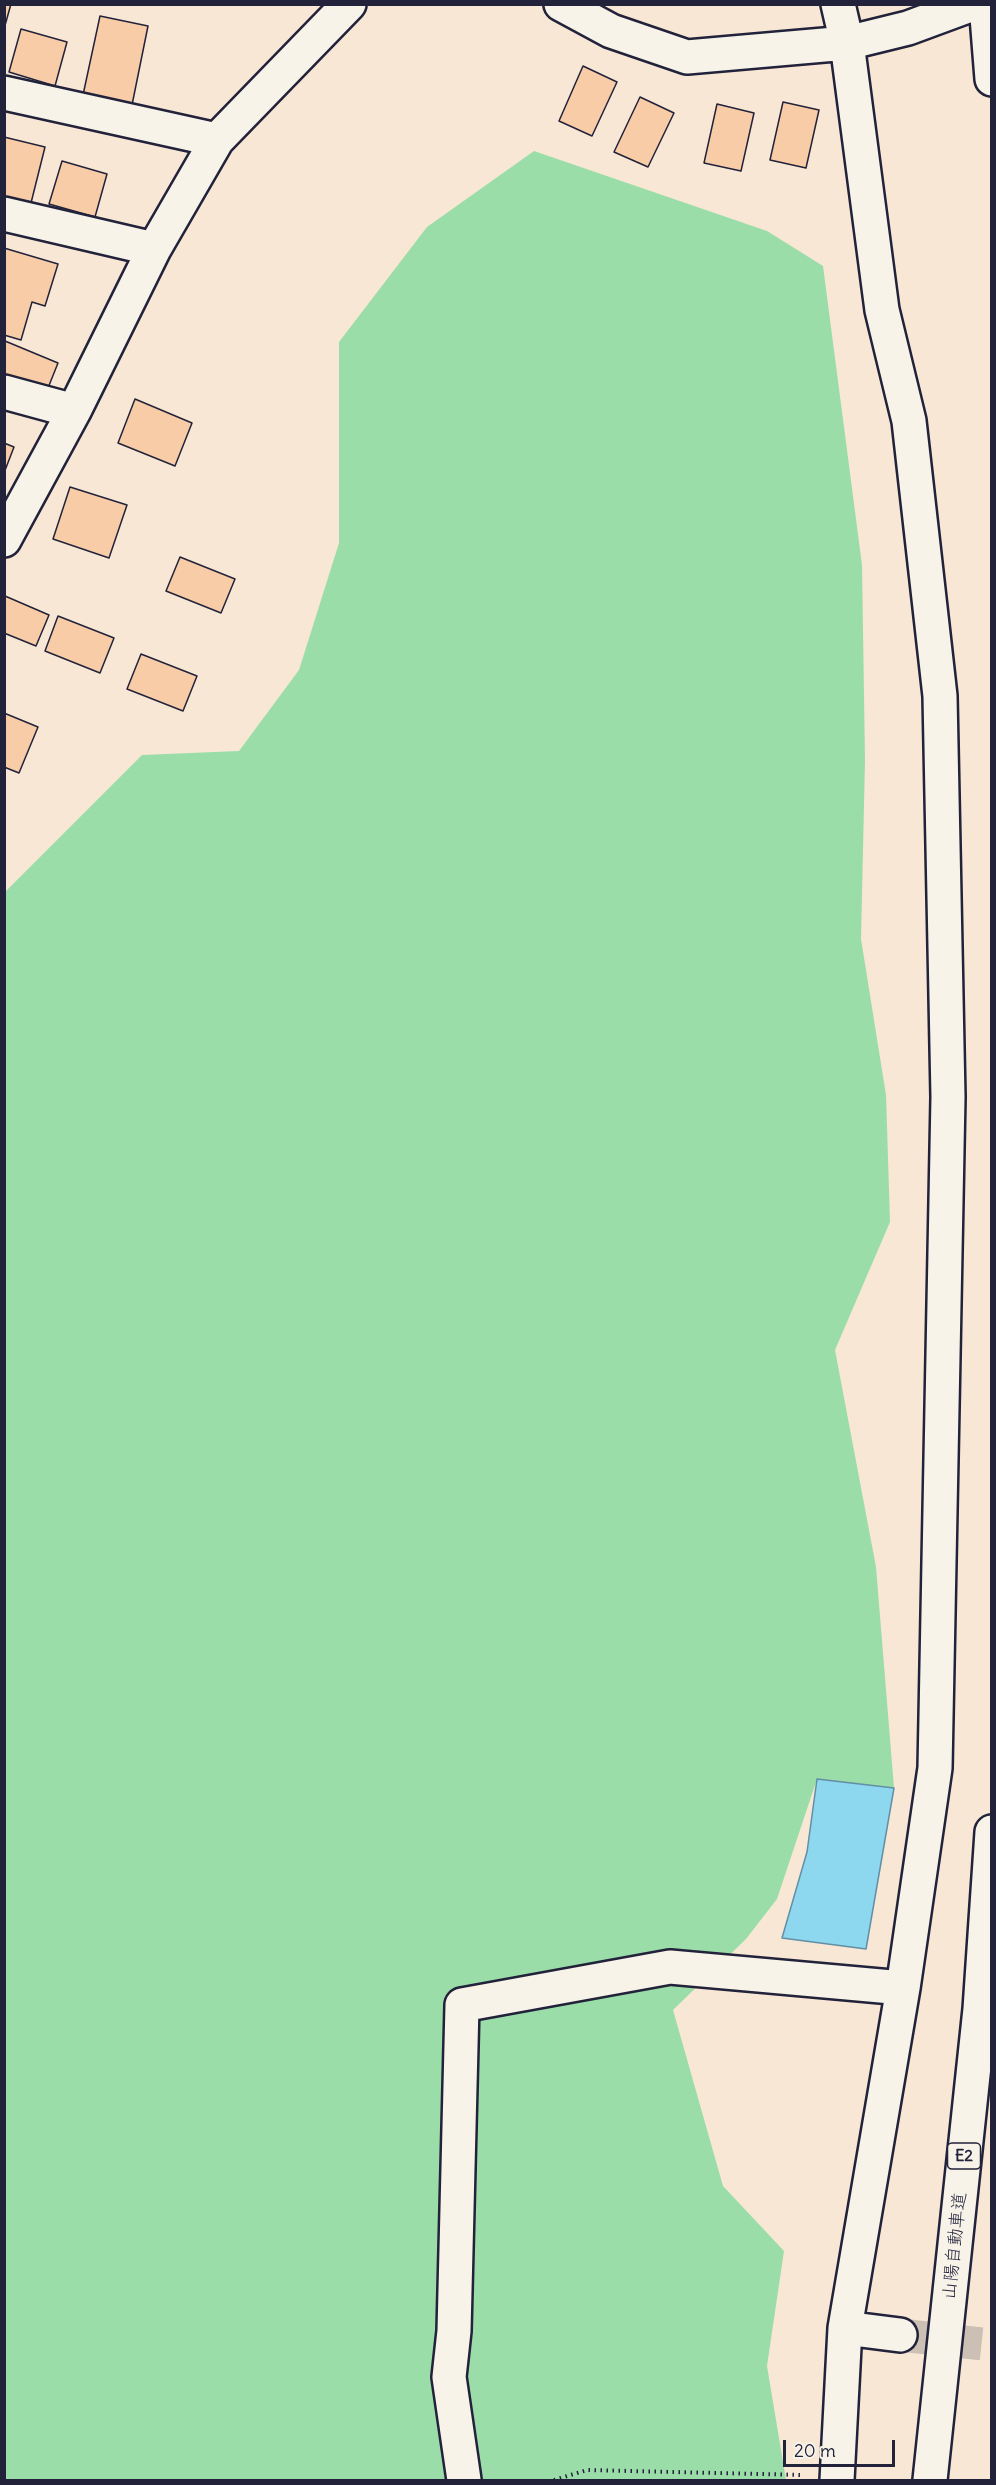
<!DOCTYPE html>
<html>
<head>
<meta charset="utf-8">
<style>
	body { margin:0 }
	#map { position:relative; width:996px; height:2485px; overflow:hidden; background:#f7e7d4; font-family:Delius,sans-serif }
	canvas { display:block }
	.frame { position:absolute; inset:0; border:6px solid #22223b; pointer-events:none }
	.scale { position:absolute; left:783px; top:2440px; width:112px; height:27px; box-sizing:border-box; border:3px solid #22223b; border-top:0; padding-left:8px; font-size:18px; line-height:21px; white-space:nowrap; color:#22223b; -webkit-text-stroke:4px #f7f3e8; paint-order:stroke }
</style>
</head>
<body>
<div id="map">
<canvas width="996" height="2485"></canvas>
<div class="frame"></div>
<div class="scale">20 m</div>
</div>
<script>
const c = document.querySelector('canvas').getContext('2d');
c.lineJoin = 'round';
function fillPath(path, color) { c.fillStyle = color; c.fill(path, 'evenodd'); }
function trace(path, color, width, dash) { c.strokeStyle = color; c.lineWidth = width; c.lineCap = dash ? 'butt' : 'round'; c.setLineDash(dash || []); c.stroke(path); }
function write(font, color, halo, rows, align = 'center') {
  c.font = font + ' Delius,"Klee One",sans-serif'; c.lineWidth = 5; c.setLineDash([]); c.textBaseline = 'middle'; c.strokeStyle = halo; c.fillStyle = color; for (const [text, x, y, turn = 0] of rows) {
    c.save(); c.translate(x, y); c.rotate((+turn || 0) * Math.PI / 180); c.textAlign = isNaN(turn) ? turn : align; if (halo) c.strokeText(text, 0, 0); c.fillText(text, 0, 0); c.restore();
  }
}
const green = new Path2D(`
	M534,151L767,231L823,266L862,565L865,760L861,939L886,1095L890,1222L835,1350L876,1567L894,1788L817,1779L777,1899L746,1939L673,2010L723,2186L784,2251L767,2366L786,2480H5V892L142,755L239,751L299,670L339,543V342L427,227Z`);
const water = new Path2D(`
	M817,1779L894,1788L866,1949L782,1938L807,1852Z`);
const building = new Path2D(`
	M4,4H11L4,29Z
	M100,16L148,26L132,105L83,95Z
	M21,29L67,42L55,86L9,72Z
	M583,66L617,82L592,136L559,121Z
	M640,97L674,113L648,167L614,152Z
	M783,102L819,110L806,168L770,160Z
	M717,104L754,113L741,171L704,163Z
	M4,137L45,147L31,203L4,196Z
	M62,161L107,174L95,217L49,204Z
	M4,248L58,264L45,306L32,302L21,340L4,335Z
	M5,341L58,363L46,393L4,376Z
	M135,399L192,423L175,466L118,443Z
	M4,443L14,447L4,473Z
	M70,487L127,505L109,558L53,539Z
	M180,557L235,579L221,613L166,591Z
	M5,596L49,615L36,646L4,633Z
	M58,616L114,638L100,673L45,651Z
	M141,654L197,676L183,711L127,689Z
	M4,713L38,727L19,773L4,767Z`);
const minorTunnel = new Path2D(`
	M900,2335L992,2345`);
const path = new Path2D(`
	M554,2480L587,2470L803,2475`);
const minor = new Path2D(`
	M561,4L611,31L687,57L847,43L908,28L973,4
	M4,93L217,140
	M4,214L154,249
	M4,392L74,411
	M4,540L74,411L154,249L217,140L349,4
	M845,2328L900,2335
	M464,2480L449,2377L454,2331L462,2005L670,1967L903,1988
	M837,2480L845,2328L903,1988L935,1768L948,1097L940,696L909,421L882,310L847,43L838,4`);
const motorway = new Path2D(`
	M986,4L992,79
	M930,2480L980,2009L992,1832`);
const shields = [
	[964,2156,33]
];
const shieldNames = [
	["E2",964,2156]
];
const streetNames = [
	["山陽自動車道",955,2246,-84]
];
fillPath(green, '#9bdda8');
fillPath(water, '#8dd8ee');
trace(water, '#628fa6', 1.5);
fillPath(building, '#f7cca6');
trace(building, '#22223b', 1.5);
trace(minorTunnel, '#ccc0b5', 33, [33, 16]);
trace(minor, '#22223b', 38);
trace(motorway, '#22223b', 38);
trace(path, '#22223b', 4, [1.5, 4.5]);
trace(minor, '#f7f3e8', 33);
trace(motorway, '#f7f3e8', 33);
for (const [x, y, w] of shields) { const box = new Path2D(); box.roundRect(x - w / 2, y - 13, w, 26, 4.5); c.fillStyle = '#f7f3e8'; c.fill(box); trace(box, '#22223b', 1.5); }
write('bold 16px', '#22223b', null, shieldNames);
write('18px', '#22223b', '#f7f3e8', streetNames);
</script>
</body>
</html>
